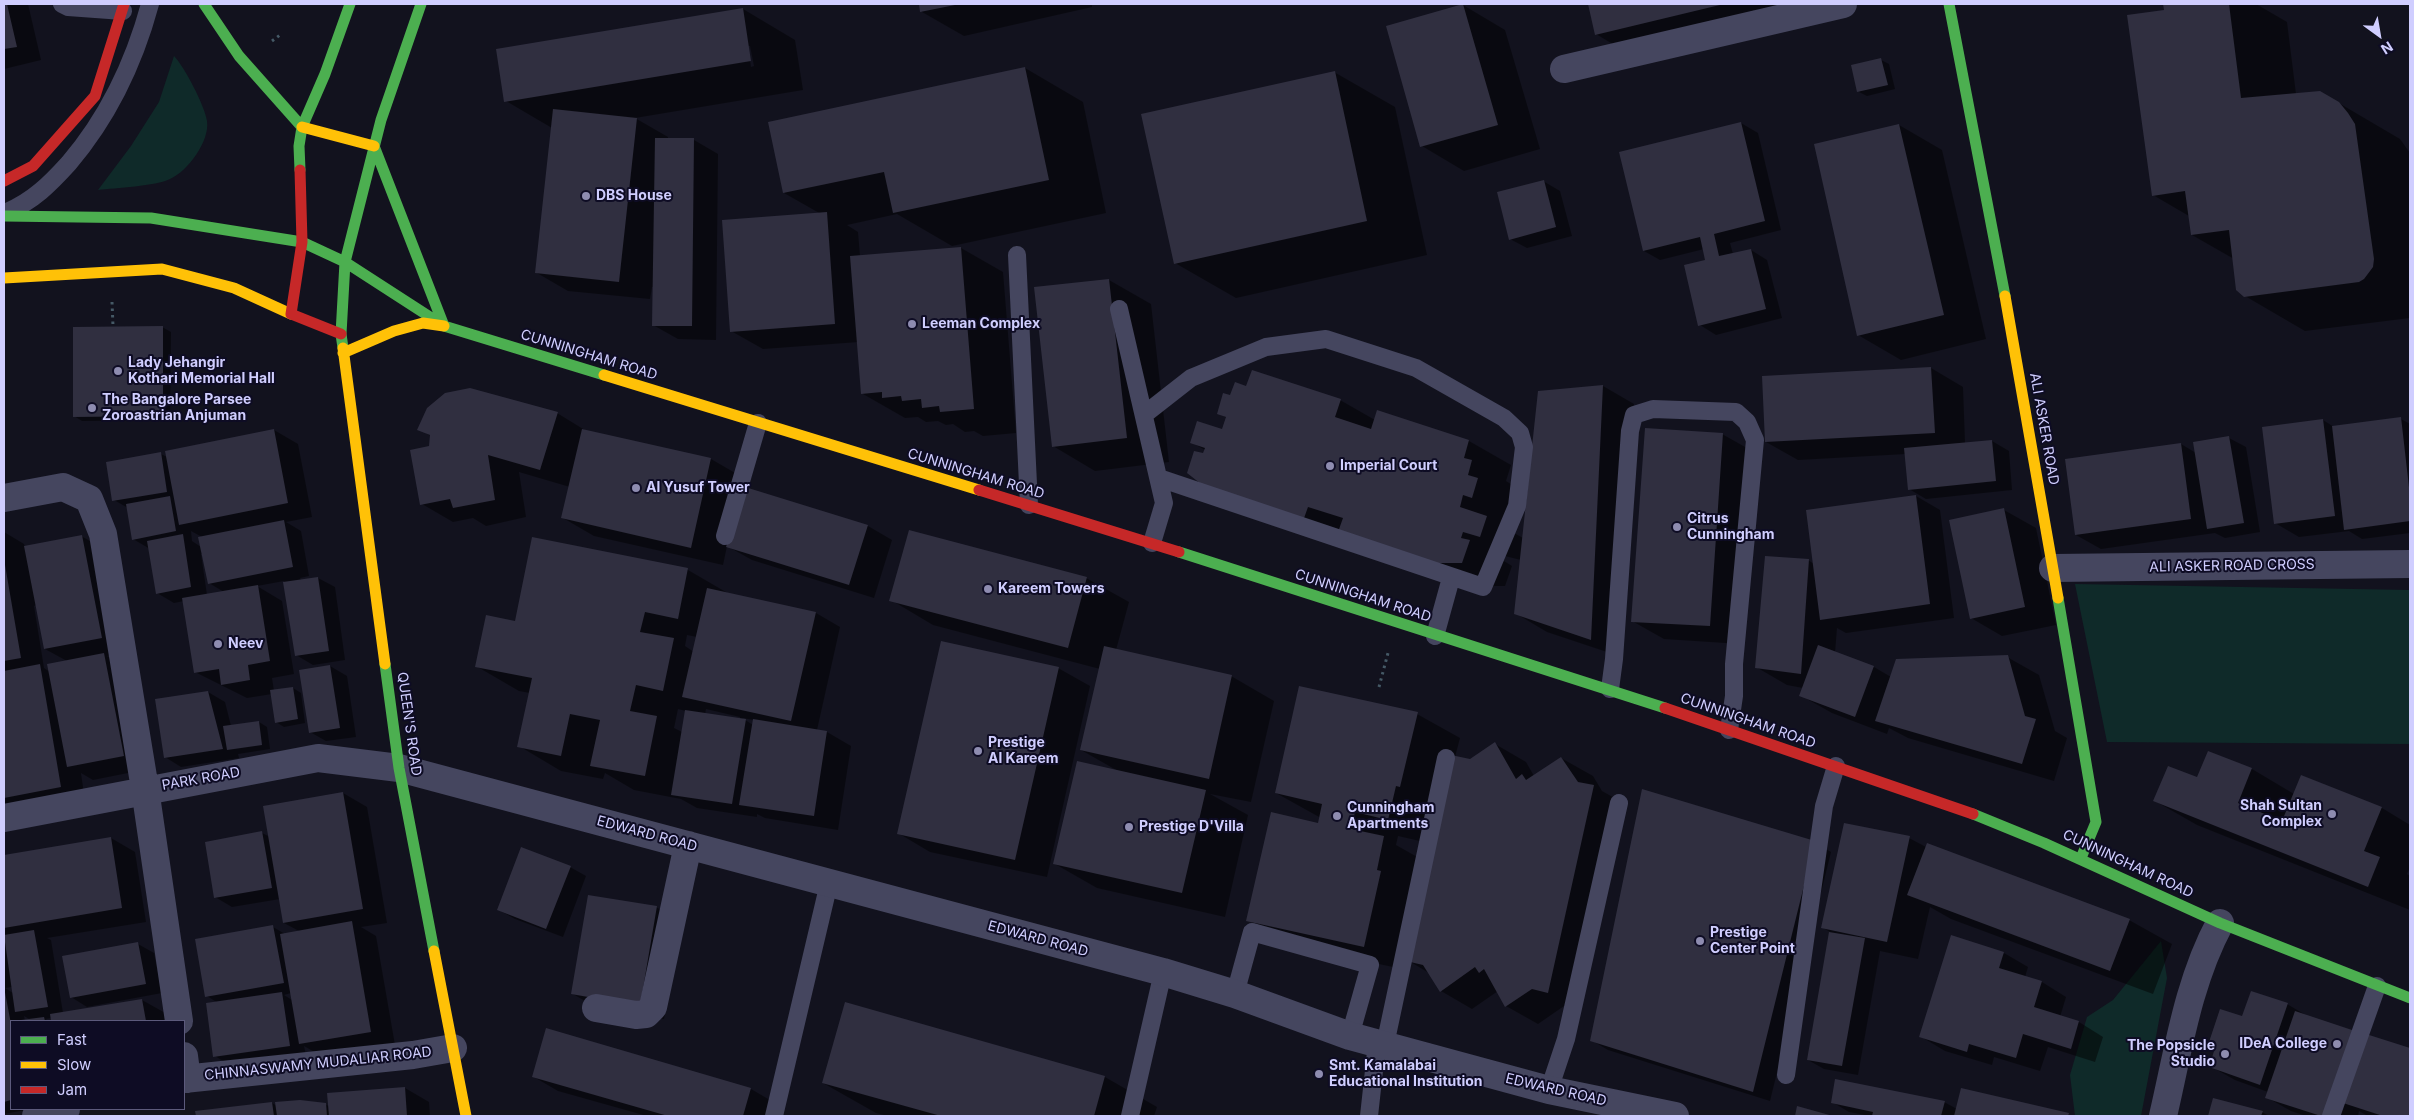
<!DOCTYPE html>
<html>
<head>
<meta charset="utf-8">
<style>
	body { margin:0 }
	#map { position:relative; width:2414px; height:1120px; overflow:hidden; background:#12121e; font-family:Inter,sans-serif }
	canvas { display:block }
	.frame { position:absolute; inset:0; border:5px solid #d0ceff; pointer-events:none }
	.legend { position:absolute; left:10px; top:1020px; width:175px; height:90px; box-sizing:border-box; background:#0e0c24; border:1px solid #5c5a7c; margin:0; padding:6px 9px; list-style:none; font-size:15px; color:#d0ceff }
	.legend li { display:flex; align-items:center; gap:10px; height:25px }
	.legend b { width:25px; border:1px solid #5c5a7c }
	.north { position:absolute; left:2354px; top:10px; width:50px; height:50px; -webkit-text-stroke:4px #0e0c24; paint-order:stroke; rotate:148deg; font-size:14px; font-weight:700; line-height:20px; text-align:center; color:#d0ceff }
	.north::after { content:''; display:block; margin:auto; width:18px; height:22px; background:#d0ceff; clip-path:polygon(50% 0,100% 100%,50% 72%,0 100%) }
</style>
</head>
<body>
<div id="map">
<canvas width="2414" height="1120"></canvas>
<div class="frame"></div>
<ul class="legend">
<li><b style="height:6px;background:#4caf50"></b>Fast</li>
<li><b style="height:6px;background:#ffc107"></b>Slow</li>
<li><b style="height:6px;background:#c62828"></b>Jam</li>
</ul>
<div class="north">N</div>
</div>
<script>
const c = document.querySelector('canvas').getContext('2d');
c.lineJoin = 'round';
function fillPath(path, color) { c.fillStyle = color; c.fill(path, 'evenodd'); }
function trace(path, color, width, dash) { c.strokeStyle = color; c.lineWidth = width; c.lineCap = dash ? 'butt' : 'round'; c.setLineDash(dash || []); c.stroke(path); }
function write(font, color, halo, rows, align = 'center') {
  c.font = font + ' Inter,sans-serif'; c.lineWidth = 4; c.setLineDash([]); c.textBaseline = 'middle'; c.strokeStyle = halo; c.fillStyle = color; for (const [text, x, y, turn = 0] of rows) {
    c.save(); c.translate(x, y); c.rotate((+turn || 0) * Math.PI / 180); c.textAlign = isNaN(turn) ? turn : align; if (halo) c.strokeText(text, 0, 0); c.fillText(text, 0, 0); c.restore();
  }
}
const green = new Path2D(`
	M174,56C184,66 205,106 207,121C210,141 188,171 170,179C156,186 115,188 98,190L131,146L159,102Z
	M2075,584L2410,590V744L2107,742Z
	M2161,941L2167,978L2141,1116H2075L2070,1075L2087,1017L2113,1000Z`);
const shadow = new Path2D(`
	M4,4H28L41,60L4,69Z
	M920,4H1092V7L964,36L922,12Z
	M1589,4H1808L1761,14L1753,10L1754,17L1621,49L1596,34Z
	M2165,4H2256L2287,22L2296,94L2320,92L2400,139L2410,153V318L2305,331L2245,296L2234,259L2192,235L2189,216L2153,195Z
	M1463,5L1505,30L1540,149L1464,171L1422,146Z
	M743,9L795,40L803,90L635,118L668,137V140H694L718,154L716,340L678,339L653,325L654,287H652L650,299L568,291L537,273L552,128L506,101ZM748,46H750L754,66L751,67Z
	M1881,60L1889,64L1895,89L1867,96L1859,92Z
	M1025,68L1083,102L1106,213L952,246L897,214L847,225L858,232L860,256L961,248L1003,272L1016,433L983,436L974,431L965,432L953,424L946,425L938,421L926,422L918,417L905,418L863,394L859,342L763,349L731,331L821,214L784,193Z
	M1334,72L1395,107L1427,255L1236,298L1175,263Z
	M1741,123L1758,133L1781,230L1730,243L1733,254L1751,250L1767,260L1782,318L1716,335L1700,325L1707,261L1704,249L1660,260L1644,251Z
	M1899,125L1942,150L1986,339L1901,360L1858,335L1815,145Z
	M1543,181L1560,191L1572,236L1527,248L1510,239Z
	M1109,280L1151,304L1169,462L1095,471L1053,446Z
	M162,327L171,332L170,420L82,421L74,416Z
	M1931,368L1963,387L1965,443L1992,441L2009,451L2012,490L1926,499L1909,489L1906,454L1798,460L1766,442Z
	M1603,386L1634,404L1622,657L1547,632L1515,613L1521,560L1505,556L1504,561L1512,566L1505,586H1480L1346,545L1203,455L1205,450L1191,442L1223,430L1227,418L1218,413L1231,397L1247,387L1340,400L1375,420L1469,441L1511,465L1506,481L1514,486L1503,527L1523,538Z
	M557,413L588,432L711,459L742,477L746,488L868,526L892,540L874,598L752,560L727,546L723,565L594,536L563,518L570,487L519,472L526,517L486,526L473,518L453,522L422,504L431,436L419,429Z
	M2401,419L2410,424V533L2362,539L2349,531L2299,537L2275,523L2323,420L2334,427Z
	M274,430L298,444L312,517L286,522L301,531L309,576L300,578L301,580L318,578L335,587L345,660L313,665L296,655L284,581L257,586L282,601L294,674L272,678L274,691L293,688L301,693L305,723L284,727L276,722L272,694L247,698L195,672L184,601L174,603L157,593L150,549L133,539L128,508L114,500L161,454L167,457ZM191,531L202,537L201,547L192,541ZM201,554H203L209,583L224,592L207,595Z
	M1722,434L1754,452L1741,644L1664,639L1632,621Z
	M2229,438L2246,447L2260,532L2225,538L2215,533L2101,549L2076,535L2181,444L2196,453Z
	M1916,496L1940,510L1954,618L1846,633L1837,628L1835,653L1874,667L1891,677L2007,657L2039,675L2055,731L2067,738L2054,781L1908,738L1889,728L1887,734L1832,713L1800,695L1803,688L1787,685L1756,667L1808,560L1814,564Z
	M2004,510L2036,528L2056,625L2002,636L1971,618Z
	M4,532L24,544L25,547L81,536L106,550L126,652L107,656L128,668L148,769L93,780L81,773L85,801L4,818ZM36,605L45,649L67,661L50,672L44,668L34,606Z
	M533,538L688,570L731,595L816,613L840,627L817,730L827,732L851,746L838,830L765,818L757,814V817L697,808L681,799L634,790L605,773L603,779L561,771L519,746L530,693L519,691L476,666L516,622ZM687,635L697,637L694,652L685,646ZM678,709L686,711L682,732L674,728ZM706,709L740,717V719L705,714ZM742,718L754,720L753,725Z
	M1086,578L1129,602L1116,650L1231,676L1274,701L1251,802L1210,794L1248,815L1225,917L1097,888L1055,864L1118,771L1081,750L1100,669L933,625L891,600Z
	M330,666L347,676L356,737L326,741L310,732L300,671Z
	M1058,668L1090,686L1047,877L930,852L898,833Z
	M208,692L225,702L231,726L259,722L267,727L270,749L238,754L239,758L181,767L165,757Z
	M1417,714L1460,738L1455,757L1470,760L1495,744L1526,762L1534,776L1561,758L1593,776L1602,791L1625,804L1580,1010L1564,1006L1538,1024L1506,1006L1498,991L1472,1009L1441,991L1429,973L1409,961L1407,970L1290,945L1248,920L1319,824L1321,818L1276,793ZM1398,836L1433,844L1426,862L1396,845Z
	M2208,752L2252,769L2294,794L2302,776L2382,808L2410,825V867L2407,874L2410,876V910L2197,825L2155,801L2198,779Z
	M343,793L367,807L387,923L361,927L376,936L395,1045L325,1058L304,1046L306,1055L231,1066L215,1056L218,1003L207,996L273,927L285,934L299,931L284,923L280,899L232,907L215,897L262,833L270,837ZM291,993L292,1000L284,995Z
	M111,838L135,852L146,922L47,938L51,940L63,1013L142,1000L167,1014L168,1021H52V1018L45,1019L49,1021H11V1109H31L4,1114V856ZM12,987L13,993L5,988ZM24,1016L31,1020L25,1021Z
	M1909,838L1926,847L2129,920L2172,944L2153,994L1951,919L1930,907L1918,959L1880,951L1858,1075L1824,1069L1808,1060L1830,932L1822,927Z
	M1814,842L1831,852L1770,1101L1608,1050L1591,1040Z
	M570,867L586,876L563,937L515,919L499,910Z
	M656,907L681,922L664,1019L597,1008L573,994Z
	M138,944L154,953L162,993L87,1007L71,997Z
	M2004,953L2028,967L2025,977L2042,982L2066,997L2060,1017L2079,1022L2103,1037L2095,1062L2048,1047L2040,1071L1994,1057L1992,1065L1945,1051L1920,1036Z
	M2287,1004L2309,1017L2410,1049V1116H2368L2359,1111L2358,1116H2306L2291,1111L2266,1097L2268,1092L2235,1080L2210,1066L2243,1018Z
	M547,1030L751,1089L775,1103L771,1116H647L558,1091L534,1077Z
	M1105,1077L1157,1107L1154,1116H888L876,1113L823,1083Z
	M405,1088L429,1102L430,1116H197V1112L272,1103L277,1106L325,1104L330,1107Z
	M1961,1090L2072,1116H1870L1849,1112L1832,1102H1944L1957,1109Z
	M2213,1100L2262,1112L2269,1116H2209Z`);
const building = new Path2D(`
	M4,4H7L17,47L4,49Z
	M919,4H955V5L920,12Z
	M1463,4L1498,125L1420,147L1386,26Z
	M1588,4H1724L1595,35Z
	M2163,4H2229L2241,98L2320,91L2339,102L2348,113L2355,124L2374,259L2373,267L2364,279L2359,282L2244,297L2236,290L2229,230L2191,235L2185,191L2152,196L2127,15L2164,10Z
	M743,8L751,61L504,102L496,49Z
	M1881,58L1888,85L1857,92L1851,65Z
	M1025,67L1049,180L893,213L884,172L783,193L768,122Z
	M1335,71L1367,221L1174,264L1141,114Z
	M553,109L637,118L619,282L535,273Z
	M1741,122L1765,221L1714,234L1719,256L1751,249L1766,309L1698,326L1684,265L1705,260L1700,237L1643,251L1619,152Z
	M1899,124L1944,315L1857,336L1814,144Z
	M655,138H694L692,326H652Z
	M1544,180L1556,227L1509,240L1497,192Z
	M827,212L835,324L730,332L722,220Z
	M961,247L974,409L940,412L939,406L922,408L921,399L902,401L901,396L882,398V392L861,394L850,256Z
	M1109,279L1127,438L1052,447L1034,287Z
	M163,326V416L73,417V327Z
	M1931,367L1935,433L1765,442L1762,376Z
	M1252,370L1341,399L1335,417L1371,429L1377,410L1469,440L1464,458L1472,460L1468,475L1478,478L1472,498L1463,495L1460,507L1487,516L1480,537L1463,532L1461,538L1470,540L1462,563H1436L1338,532L1343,518L1308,507L1303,521L1210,491L1187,473L1194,451L1203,453L1205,448L1190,443L1197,421L1222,429L1226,417L1217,414L1223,393L1230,395L1235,382L1246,386Z
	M1603,385L1591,640L1514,614L1538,391Z
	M470,388L558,412L540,470L488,455L495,500L453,508L450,499L420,505L410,450L429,446L430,435L417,430L427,408L445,393Z
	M2401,417L2410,496V521L2344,530L2332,426Z
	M2323,419L2335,516L2274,524L2262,427Z
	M1645,428L1723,433L1710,626L1631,622Z
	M274,429L288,503L179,525L165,451Z
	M582,429L711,458L691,548L561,518Z
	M2229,436L2244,523L2207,529L2193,442Z
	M1992,440L1996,481L1908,490L1904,448Z
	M2181,443L2191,519L2075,535L2065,459Z
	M161,452L167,492L112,501L106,462Z
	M745,487L868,525L849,585L726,547Z
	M1916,495L1930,604L1820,620L1806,510Z
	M170,496L176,531L132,540L126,504Z
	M2004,508L2025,607L1970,619L1949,520Z
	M284,520L293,567L208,584L198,537Z
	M909,530L1087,577L1068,648L889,601Z
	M183,534L191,587L156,594L147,541Z
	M82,535L102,638L44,649L24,546Z
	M532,537L688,568L678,619L645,612L640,632L674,638L663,691L636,685L630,711L657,716L645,776L590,766L600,720L570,714L561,756L517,747L532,678L475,667L486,615L515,621Z
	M1765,556L1809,559L1801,674L1755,668Z
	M4,559L21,658L4,661Z
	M318,577L329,651L295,656L283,582Z
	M258,585L270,661L248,665L250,680L221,685L219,669L194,673L182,598Z
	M707,588L816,612L791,721L682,697Z
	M941,641L1059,667L1015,860L897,834Z
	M1818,645L1874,666L1855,717L1799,696Z
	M1104,646L1232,675L1209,779L1080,750Z
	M104,653L124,756L67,767L47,664Z
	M2008,655L2025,716L2036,719L2022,764L1875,721L1896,659Z
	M40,664L61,787L4,798V671Z
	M330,665L340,728L309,733L299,670Z
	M1299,686L1418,712L1400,787L1396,786L1388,820L1355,812L1351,829L1384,836L1377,870L1381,871L1364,947L1246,921L1271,812L1318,823L1322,804L1275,793Z
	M293,687L298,719L275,723L270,690Z
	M208,691L223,749L164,758L155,699Z
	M685,710L746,719L732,804L671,795Z
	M753,719L827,731L814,816L739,805Z
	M259,721L262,745L227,750L223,726Z
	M1495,742L1516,779L1522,774L1526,780L1561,757L1578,782L1594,785L1548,993L1532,989L1505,1007L1484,969L1479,973L1475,967L1440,992L1423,965L1406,961L1451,755L1470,759Z
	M2208,751L2252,768L2238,803L2282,821L2301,775L2382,807L2364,851L2380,857L2368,887L2153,801L2168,766L2197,777Z
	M1077,761L1206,790L1182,893L1053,864Z
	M1642,789L1815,841L1753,1092L1590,1041Z
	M343,792L363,909L283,923L263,806Z
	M1844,823L1910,836L1887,942L1821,928Z
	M262,831L272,888L214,898L205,842Z
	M111,837L122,908L4,928V855Z
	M1927,843L2130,919L2110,971L1907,895Z
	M521,847L571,866L546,929L497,910Z
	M588,895L657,906L640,1006L571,994Z
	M352,921L371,1032L299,1044L280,934Z
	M273,925L284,983L205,997L195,939Z
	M34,930L48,1007L15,1012L4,935Z
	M1829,932L1865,938L1842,1066L1807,1060Z
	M1951,935L2004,952L1999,968L2042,981L2034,1007L2079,1021L2071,1049L2023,1034L2016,1058L1969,1044L1967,1052L1919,1037Z
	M138,942L146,984L70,998L62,956Z
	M4,987L11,1024V1100L4,1102Z
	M2251,991L2288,1003L2260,1085L2209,1067L2215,1048L2208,1045L2220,1009L2242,1016Z
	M282,992L290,1046L213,1057L206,1003Z
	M142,999L146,1021H51L50,1014Z
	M845,1002L1105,1076L1094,1116H941L822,1083Z
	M2295,1011L2358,1032L2329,1116H2321L2265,1098Z
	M44,1017L45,1021H21V1020Z
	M546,1028L751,1088L743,1116H668L532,1077Z
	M2366,1034L2410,1048V1116H2383L2343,1103Z
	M1835,1079L1945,1101L1941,1116H1872L1873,1112L1831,1103Z
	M405,1087L407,1116H329L327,1093Z
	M1961,1088L2069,1113L2068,1116H1954Z
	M2213,1098L2263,1111L2261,1116H2208Z
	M300,1100L326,1103L327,1116H277L275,1102Z
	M272,1102L274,1116H196L195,1111Z
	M1797,1106L1833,1116H1795Z`);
const path = new Path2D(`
	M272,41L280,35
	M112,302L113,326
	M1379,687L1388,653`);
const lane = new Path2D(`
	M62,4L68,7L123,11
	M7,212C33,201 50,184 69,163C109,116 134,63 150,4
	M1017,255L1029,505
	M1119,309L1164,503L1152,543
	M1145,414L1191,378L1266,347L1326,339L1416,368L1504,418L1520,433L1524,447L1517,506L1483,587L1159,478
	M725,536L758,423
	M1435,636L1451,578
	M1610,689L1614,659L1630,431L1634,415L1653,409L1736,412L1747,422L1755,440L1734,664V696L1729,730
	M1235,994L1252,932L1370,965L1350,1036
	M1385,1045L1446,758
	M1786,1075L1824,806L1836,766
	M1549,1090L1566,1039L1619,803
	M774,1116L829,883
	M1130,1116L1163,972
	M1369,1116L1377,1043
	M2331,1116L2377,986`);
const street = new Path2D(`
	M1564,69L1843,4
	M4,498L63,487L89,499L103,534L145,789L179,1021
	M2053,568L2410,564
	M4,818L318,758L399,768L1163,972L1235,994L1350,1036L1549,1090L1675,1116
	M596,1008L636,1015L646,1014L653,1007L688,845
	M184,1056L187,1079
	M184,1079L413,1055L453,1048
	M36,1116L66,1109
	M2163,1116C2178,1052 2188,982 2220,923`);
const fast = new Path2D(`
	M204,4L239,56L302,127
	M1949,4L2005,296
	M374,146L444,326
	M300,170L299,146L302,127L325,74L350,4
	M4,216L151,218L302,242
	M302,242L345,262L444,326L604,375
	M343,348L341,334L345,262L381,120L421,4
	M1179,552L1665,708
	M2058,598L2096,822L2081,858
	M385,664L399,768L434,951
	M1973,814L2044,843L2220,923L2410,998`);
const slow = new Path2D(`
	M302,127L374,146
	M4,278L162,269L234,288L291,314
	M2005,296L2058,598
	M343,348L385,664
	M343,353L394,331L423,323L444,326
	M604,375L979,490
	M434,951L466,1116`);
const jam = new Path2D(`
	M300,170L302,242L291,314L341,334
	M4,181L33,166L95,96L124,4
	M979,490L1179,552
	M1665,708L1973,814`);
const markers = [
	[586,196,5,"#8e8cb0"],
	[912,324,5,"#8e8cb0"],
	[118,371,5,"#8e8cb0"],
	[92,408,5,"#8e8cb0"],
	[1330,466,5,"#8e8cb0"],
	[636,488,5,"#8e8cb0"],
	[1677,527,5,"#8e8cb0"],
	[988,589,5,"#8e8cb0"],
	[218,644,5,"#8e8cb0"],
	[978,751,5,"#8e8cb0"],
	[2332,814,5,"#8e8cb0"],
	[1337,816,5,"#8e8cb0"],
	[1129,827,5,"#8e8cb0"],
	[1700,941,5,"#8e8cb0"],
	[2337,1044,5,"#8e8cb0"],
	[2225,1054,5,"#8e8cb0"],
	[1319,1074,5,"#8e8cb0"]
];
const poiNames = [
	["DBS House",596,196],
	["Leeman Complex",922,324],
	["Lady Jehangir",128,363],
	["Kothari Memorial Hall",128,379],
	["The Bangalore Parsee",102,400],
	["Zoroastrian Anjuman",102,416],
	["Imperial Court",1340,466],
	["Al Yusuf Tower",646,488],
	["Citrus",1687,519],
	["Cunningham",1687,535],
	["Kareem Towers",998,589],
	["Neev",228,644],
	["Prestige",988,743],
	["Al Kareem",988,759],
	["Shah Sultan",2322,806,"right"],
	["Complex",2322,822,"right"],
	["Cunningham",1347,808],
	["Apartments",1347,824],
	["Prestige D'Villa",1139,827],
	["Prestige",1710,933],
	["Center Point",1710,949],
	["IDeA College",2327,1044,"right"],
	["The Popsicle",2215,1046,"right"],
	["Studio",2215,1062,"right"],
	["Smt. Kamalabai",1329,1066],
	["Educational Institution",1329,1082]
];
const streetNames = [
	["CUNNINGHAM ROAD",589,355,17],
	["ALI ASKER ROAD",2044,429,80],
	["CUNNINGHAM ROAD",976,474,17],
	["ALI ASKER ROAD CROSS",2232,566,-1],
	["CUNNINGHAM ROAD",1363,596,18],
	["CUNNINGHAM ROAD",1748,721,19],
	["QUEEN'S ROAD",409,724,82],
	["PARK ROAD",201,779,-10],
	["EDWARD ROAD",647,834,15],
	["CUNNINGHAM ROAD",2128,864,25],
	["EDWARD ROAD",1038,939,15],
	["CHINNASWAMY MUDALIAR ROAD",318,1064,-6],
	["EDWARD ROAD",1556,1090,13]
];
fillPath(green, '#0f2a29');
fillPath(shadow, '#0007');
fillPath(building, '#302f40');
trace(path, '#455966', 3, [2.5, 4]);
trace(lane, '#45465f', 18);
trace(street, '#45465f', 28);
trace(fast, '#4caf50', 11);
trace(slow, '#ffc107', 11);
trace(jam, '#c62828', 11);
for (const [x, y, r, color] of markers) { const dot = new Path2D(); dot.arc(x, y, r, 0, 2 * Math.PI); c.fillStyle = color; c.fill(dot); trace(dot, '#0e0c24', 2); }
write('bold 14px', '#d0ceff', '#0e0c24', poiNames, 'left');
write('14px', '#d0ceff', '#0e0c24', streetNames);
</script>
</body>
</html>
